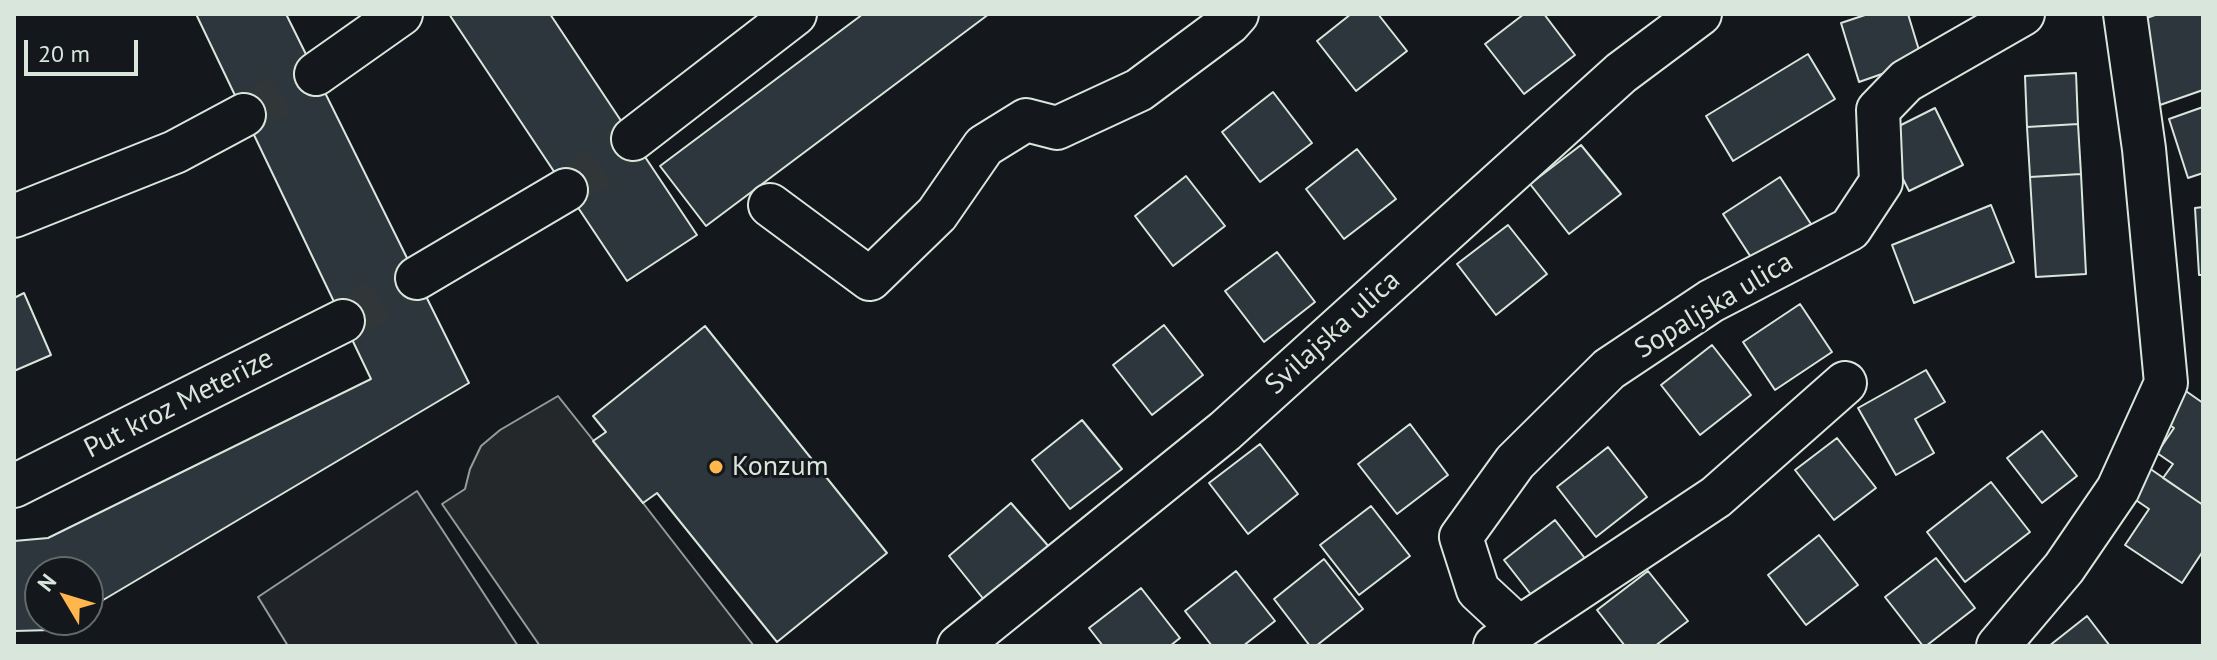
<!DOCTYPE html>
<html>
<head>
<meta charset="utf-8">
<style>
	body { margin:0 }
	#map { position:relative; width:2217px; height:660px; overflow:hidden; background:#14181c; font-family:"PT Sans",sans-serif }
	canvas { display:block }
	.frame { position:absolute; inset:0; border:16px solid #d8e6dc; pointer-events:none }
	.north { position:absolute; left:24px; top:556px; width:80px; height:80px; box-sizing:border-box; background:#14181c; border:2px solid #626a69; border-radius:50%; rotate:308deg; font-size:22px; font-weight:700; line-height:32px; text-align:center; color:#d8e6dc }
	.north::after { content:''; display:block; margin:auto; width:28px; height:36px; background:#ffb74d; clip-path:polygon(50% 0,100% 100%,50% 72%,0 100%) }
	.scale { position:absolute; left:24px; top:40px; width:114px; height:36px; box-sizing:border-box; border:4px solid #d8e6dc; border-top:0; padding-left:10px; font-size:24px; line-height:28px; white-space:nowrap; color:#d8e6dc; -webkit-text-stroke:6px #14181c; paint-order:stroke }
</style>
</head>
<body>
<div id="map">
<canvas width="2217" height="660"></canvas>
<div class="frame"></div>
<div class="north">N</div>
<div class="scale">20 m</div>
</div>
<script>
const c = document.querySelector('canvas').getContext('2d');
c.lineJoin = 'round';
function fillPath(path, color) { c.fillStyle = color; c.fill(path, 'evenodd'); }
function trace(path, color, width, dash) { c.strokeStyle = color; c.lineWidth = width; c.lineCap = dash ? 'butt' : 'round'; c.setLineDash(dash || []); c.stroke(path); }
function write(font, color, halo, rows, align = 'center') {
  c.font = font + ' "PT Sans",sans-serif'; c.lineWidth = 6; c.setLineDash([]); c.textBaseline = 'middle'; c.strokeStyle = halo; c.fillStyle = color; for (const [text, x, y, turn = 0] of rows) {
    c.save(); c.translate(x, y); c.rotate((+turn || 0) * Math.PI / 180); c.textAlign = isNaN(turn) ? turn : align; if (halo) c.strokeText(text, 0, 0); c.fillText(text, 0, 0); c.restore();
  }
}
const green = new Path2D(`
	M417,491L518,646H288L258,597Z`);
const parking = new Path2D(`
	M558,396L643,503L754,646H540L442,504L465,489L470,469L481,446L500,430Z`);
const building = new Path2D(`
	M196,14H286L469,383L88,609V572H40V620H69L52,630L14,631V541L48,538L371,379Z
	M449,14H550L697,235L627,281Z
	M863,14H989L706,226L660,166Z
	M1351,14H1378L1407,51L1356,91L1317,41Z
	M1524,14H1544L1575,55L1524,94L1485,44Z
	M1868,14H1908L1922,60L1859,82L1841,23Z
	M2158,14H2202L2203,18V90L2160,105L2135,22Z
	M1808,54L1835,99L1733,161L1706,116Z
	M2076,73L2078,124L2027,127L2025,76Z
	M1273,92L1312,143L1260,182L1222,132Z
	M2203,107V173L2188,178L2169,119Z
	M1935,108L1963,165L1909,191L1881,135Z
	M2078,124L2081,174L2030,177L2027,127Z
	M1581,145L1621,194L1569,234L1530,184Z
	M1357,149L1396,199L1344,239L1306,189Z
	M2081,174L2086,274L2036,277L2030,177Z
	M1186,176L1225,226L1173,266L1135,216Z
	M1780,177L1811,224L1754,262L1723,214Z
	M1991,205L2014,262L1914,303L1892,245Z
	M2203,207V275H2199L2195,208Z
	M1508,225L1547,274L1496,315L1457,264Z
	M1277,252L1315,302L1264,342L1225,291Z
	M24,293L51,355L14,371V298Z
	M1800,304L1832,352L1775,390L1743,342Z
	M1164,325L1203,375L1152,415L1113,365Z
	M705,326L887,553L777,642L657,493L643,503L593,441L606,432L593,416Z
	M1712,345L1751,395L1700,435L1661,385Z
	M1926,370L1945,402L1915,419L1934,453L1896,475L1858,408Z
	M2183,389L2203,403V505L2163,478L2173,464L2157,453L2174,428L2162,420Z
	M1082,420L1122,469L1070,509L1032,460Z
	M1410,424L1448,475L1397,514L1358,464Z
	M2042,431L2077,476L2042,503L2007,458Z
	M1837,438L1876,488L1834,520L1795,470Z
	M1260,444L1298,494L1248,534L1209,483Z
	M1608,447L1647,497L1596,537L1557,487Z
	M2149,468L2203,505V551L2182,583L2125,545L2149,509L2130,496Z
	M1991,482L2030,532L1965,582L1927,532Z
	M1011,503L1050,548L985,601L949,556Z
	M1371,506L1410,556L1359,595L1320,545Z
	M1555,520L1594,570L1543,610L1504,560Z
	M1819,535L1858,585L1806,625L1768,575Z
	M1936,558L1975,608L1926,646H1923L1885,597Z
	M1324,559L1363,609L1316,646H1310L1274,599Z
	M1236,571L1275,621L1243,646H1212L1185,611Z
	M1648,571L1688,621L1655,646H1625L1597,610Z
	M1141,588L1180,638L1170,646H1103L1089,628Z
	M2087,616L2110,646H2049Z`);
const minorTunnel = new Path2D(`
	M244,115L316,74
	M566,190L633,139
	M343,321L417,278`);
const minor = new Path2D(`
	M316,74L401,14
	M633,139L795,14
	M770,205L870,279L937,214L984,146L1026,120L1057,128L1139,90L1229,23L1237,14
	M14,216L175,152L244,115
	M417,278L566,190
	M14,486L343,321
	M1519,628L1716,497L1845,383
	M959,646L1225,431L1621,73L1700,14
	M1495,646L1519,628L1478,590L1461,537L1515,462L1609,369L1711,301L1850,229L1881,182L1878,110L1906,81L2023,14
	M1998,646L2064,568L2118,489L2166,383L2144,149L2125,14`);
const markers = [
	[716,467,8,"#ffb74d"]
];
const streetNames = [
	["Sopaljska ulica",1714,306,-31],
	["Svilajska ulica",1333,333,-42],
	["Put kroz Meterize",179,404,-27]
];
const poiNames = [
	["Konzum",732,467]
];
fillPath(green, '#202428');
trace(green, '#939e99', 2);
fillPath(parking, '#24282b');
trace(parking, '#939e99', 2);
fillPath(building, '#2c363c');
trace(building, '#d8e6dc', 2);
trace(minorTunnel, '#313739', 42, [42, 21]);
trace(minor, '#d8e6dc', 46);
trace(minor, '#14181c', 42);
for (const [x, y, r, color] of markers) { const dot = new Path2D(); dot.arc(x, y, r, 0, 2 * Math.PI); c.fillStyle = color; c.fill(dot); trace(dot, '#14181c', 3); }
write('28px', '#d8e6dc', '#14181c', streetNames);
write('28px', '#d8e6dc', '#14181c', poiNames, 'left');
</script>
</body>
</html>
